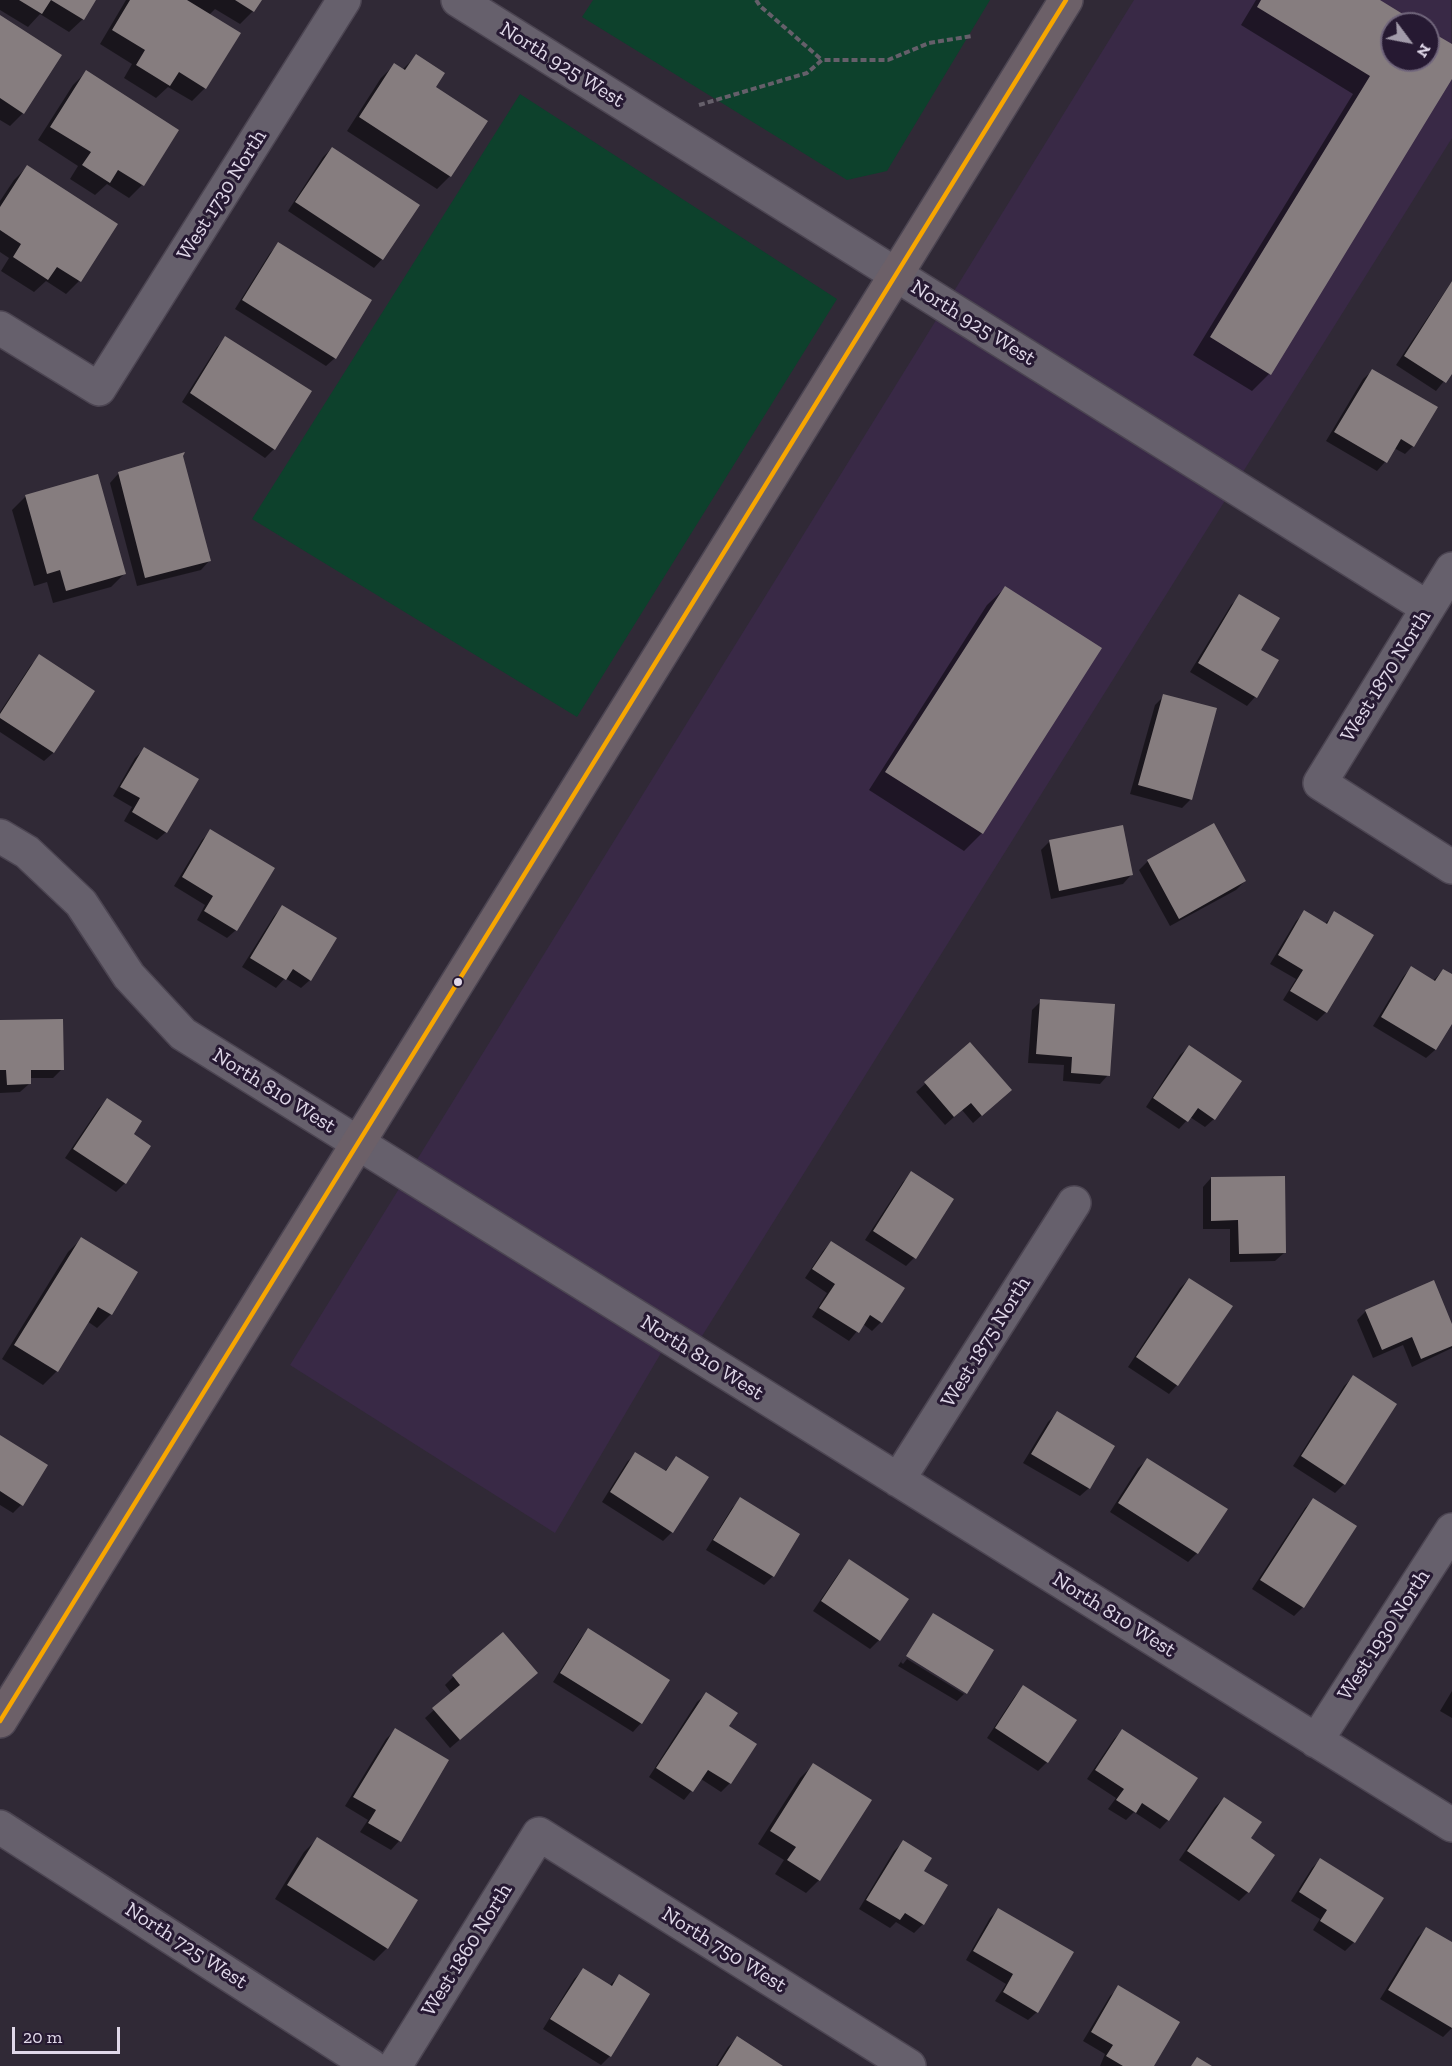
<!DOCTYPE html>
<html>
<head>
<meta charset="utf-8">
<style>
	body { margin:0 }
	#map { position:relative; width:1452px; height:2066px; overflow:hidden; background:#302936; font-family:"Zilla Slab",serif }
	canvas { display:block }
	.north { position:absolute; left:1380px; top:12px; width:60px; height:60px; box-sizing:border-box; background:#261932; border:2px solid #70657b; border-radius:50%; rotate:122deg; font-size:16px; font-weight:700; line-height:24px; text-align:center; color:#e0d8e9 }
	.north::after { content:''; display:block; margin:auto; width:21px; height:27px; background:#a29baa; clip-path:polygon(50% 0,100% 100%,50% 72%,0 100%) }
	.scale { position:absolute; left:12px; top:2027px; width:108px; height:27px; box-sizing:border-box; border:3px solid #e0d8e9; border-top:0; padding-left:8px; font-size:18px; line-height:21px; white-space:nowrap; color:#e0d8e9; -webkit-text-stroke:4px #261932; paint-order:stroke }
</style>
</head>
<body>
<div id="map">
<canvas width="1452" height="2066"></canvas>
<div class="north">N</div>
<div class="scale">20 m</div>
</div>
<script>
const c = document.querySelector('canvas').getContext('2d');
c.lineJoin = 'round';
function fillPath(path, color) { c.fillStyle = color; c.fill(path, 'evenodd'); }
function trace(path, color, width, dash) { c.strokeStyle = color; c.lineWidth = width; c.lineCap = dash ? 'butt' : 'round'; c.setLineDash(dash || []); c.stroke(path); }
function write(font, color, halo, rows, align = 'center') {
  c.font = font + ' "Zilla Slab",serif'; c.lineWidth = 6; c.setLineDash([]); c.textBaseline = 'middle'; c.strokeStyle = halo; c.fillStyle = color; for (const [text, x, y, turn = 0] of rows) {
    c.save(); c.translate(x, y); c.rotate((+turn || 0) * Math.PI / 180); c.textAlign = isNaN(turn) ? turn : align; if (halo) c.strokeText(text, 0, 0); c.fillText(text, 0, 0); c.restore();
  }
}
const built = new Path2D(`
	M1134,0H1451L1452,138L697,1344L674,1331L555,1533L290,1365ZM1392,24H1428V60H1392Z`);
const green = new Path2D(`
	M593,0H990L887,171L847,180L582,17Z
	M520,94L837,299L577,717L252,519Z`);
const shadow = new Path2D(`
	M0,0H94L83,19L69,32L40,14L28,27L0,10Z
	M126,0H260L253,11L240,24L215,9L209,15L205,88L192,101L168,87L156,98L124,78L132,64L100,44Z
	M1256,0H1377L1416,24H1392V60H1428V31L1452,46V76L1269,374L1252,391L1193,355L1353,94L1241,25Z
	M0,17L23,113L10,126L0,120Z
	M416,56L434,88L450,176L437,189L347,131L381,78L394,65L402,70Z
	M86,72L142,185L129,198L107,184L95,195L70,179L78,166L38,140L73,85Z
	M332,148L382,259L374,268L288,211L323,157Z
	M27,167L79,281L66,294L46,281L34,292L1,271L9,258L0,252V201L14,180Z
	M279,244L335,358L326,366L235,309L270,253Z
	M1452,281V371L1436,391L1396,365Z
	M226,338L274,449L265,458L182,402L217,347Z
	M1372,371L1413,446L1405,454L1394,448L1385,462L1377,471L1326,441L1363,379Z
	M182,454L209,561L201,570L137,586L110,483L118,474Z
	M26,496L124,574L111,587L53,603L47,582L34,586L12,510Z
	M1005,588L1100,648L982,833L964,851L869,790L987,605Z
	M1240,596L1259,650L1277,661L1255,697L1247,706L1190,672L1231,605Z
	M40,656L93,692L53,753L44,761L0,732V712L31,665Z
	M1164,696L1191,799L1182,808L1130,794L1155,705Z
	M144,749L166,832L157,840L124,821L132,807L113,796L135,758Z
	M211,831L236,930L227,938L197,920L205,905L174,886L202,840Z
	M1049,842L1131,875L1123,884L1051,899L1041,850Z
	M1148,861L1245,881L1236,890L1170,926L1139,870Z
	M282,907L310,980L301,988L285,978L276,988L242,967L274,916Z
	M1305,912L1325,924L1335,913L1326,1012L1317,1021L1283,1000L1296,979L1270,964L1296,921Z
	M1411,968L1433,981L1443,970L1452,976V1021L1435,1050L1426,1058L1373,1026L1403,977Z
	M1041,1001L1108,1075L1100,1084L1063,1081L1064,1065L1028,1063L1032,1010Z
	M0,1022L62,1069L53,1078H29V1084L20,1092L0,1093Z
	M970,1044L1001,1098L973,1123L962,1110L945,1125L916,1092Z
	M1189,1047L1214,1119L1205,1127L1190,1117L1179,1129L1146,1107L1180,1055Z
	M107,1100L132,1135L125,1183L116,1192L65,1158L99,1108Z
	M912,1173L914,1258L906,1266L865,1240L903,1182Z
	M1211,1178L1284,1253L1275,1261L1230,1262V1229H1203V1187Z
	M81,1239L136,1273L111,1314L97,1328L87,1321L56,1372L43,1385L2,1359L68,1252Z
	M831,1242L881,1322L872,1331L863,1324L849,1341L812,1317L827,1293L805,1278L823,1251Z
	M1189,1279L1177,1385L1169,1394L1128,1367L1180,1288Z
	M1366,1311L1452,1328V1348L1412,1367L1403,1345L1373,1358L1357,1320Z
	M1353,1377L1344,1484L1335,1493L1293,1466L1344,1386Z
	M1057,1413L1089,1488L1080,1496L1023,1463L1048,1422Z
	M0,1437L21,1505L13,1513L0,1505Z
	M635,1454L664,1472L676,1458L672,1532L663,1541L602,1502L627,1462Z
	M1147,1460L1197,1553L1188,1562L1110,1512L1138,1468Z
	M741,1499L773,1576L764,1585L706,1550L732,1508Z
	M1313,1500L1355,1527L1303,1607L1294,1616L1252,1589L1305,1508Z
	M849,1561L879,1640L870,1649L813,1611L841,1570Z
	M588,1630L641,1723L633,1732L553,1682L580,1639Z
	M904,1657L901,1662L903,1664L907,1659L964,1694L957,1701L898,1666Z
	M453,1677L528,1681L450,1748L425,1718L452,1694L445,1685Z
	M1023,1687L1047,1762L1038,1771L987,1738L1015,1696Z
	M1452,1691V1718L1440,1711Z
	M706,1694L727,1727L730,1783L721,1792L701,1779L684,1800L649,1777L697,1702Z
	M395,1730L447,1761L399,1841L391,1850L360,1832L368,1820L345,1806L386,1739Z
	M1122,1731L1168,1820L1160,1829L1134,1812L1126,1820L1108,1809L1116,1798L1087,1779L1114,1739Z
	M813,1765L819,1880L806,1893L775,1874L784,1860L758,1844L800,1778Z
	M1224,1798L1249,1839L1248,1892L1239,1901L1179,1860L1215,1807Z
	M317,1839L387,1948L374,1961L275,1899L304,1852Z
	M903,1842L922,1871L923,1924L914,1933L896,1922L890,1928L859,1909L894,1851Z
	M1320,1860L1382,1899L1354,1942L1345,1951L1313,1930L1320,1919L1291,1901L1312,1868Z
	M998,1910L1037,2012L1028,2020L995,2001L1006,1984L966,1960L990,1918Z
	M1426,1929L1452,1944V2028L1443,2037L1380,1999L1418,1937Z
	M583,1970L609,1986L619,1976L648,1995L610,2056L601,2065L543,2029L574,1979Z
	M1119,1987L1152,2066H1100L1105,2054L1083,2041L1110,1996Z
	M737,2038L780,2066H716L728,2047Z`);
const building = new Path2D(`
	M19,0H96L84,20L51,0L42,14Z
	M130,0H187L241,33L206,89L179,72L170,86L136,65L145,50L112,30Z
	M235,0H262L254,12Z
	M1261,0H1380L1419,24H1392V60H1428V30L1452,44V79L1271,375L1210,337L1370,76L1257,7Z
	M0,15L62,55L24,114L0,98Z
	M416,54L445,73L436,87L488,121L451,177L359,117L394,63L405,70Z
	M86,70L179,130L144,186L118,170L110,183L82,165L91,152L50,127Z
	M332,147L420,205L383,260L295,202Z
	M27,165L118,224L81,282L57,267L48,280L13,257L21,244L0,230V207Z
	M278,242L372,300L336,359L242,300Z
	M1452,281V374L1446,383L1404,356Z
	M225,336L312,391L275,450L190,393Z
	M1372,369L1438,407L1414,447L1401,439L1387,463L1334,432Z
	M185,452L183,456L211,561L145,578L118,472Z
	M98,474L126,574L66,591L60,570L47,574L25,495Z
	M1005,586L1102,648L983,834L885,772Z
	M1239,594L1280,618L1261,650L1279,660L1257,698L1198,663Z
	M39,654L95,691L54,753L0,718V714Z
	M1163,694L1217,708L1192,800L1138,785Z
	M144,747L199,779L167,833L132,812L140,798L120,787Z
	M1214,823L1246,881L1179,919L1147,860Z
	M1123,825L1133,875L1059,891L1049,840Z
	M210,829L275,868L237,931L204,911L213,896L182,877Z
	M282,905L337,938L311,981L293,969L286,980L250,958Z
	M1304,910L1327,924L1334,911L1374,935L1327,1013L1290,991L1303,970L1278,955Z
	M1411,966L1435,981L1443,969L1452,974V1024L1436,1050L1381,1017Z
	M1040,999L1115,1004L1110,1076L1071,1073L1072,1057L1036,1054Z
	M63,1019L64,1070H31V1084L7,1085L6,1070H0V1020Z
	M970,1042L1012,1090L982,1116L971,1103L954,1117L924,1082Z
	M1189,1045L1242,1081L1215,1120L1198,1108L1188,1122L1153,1098Z
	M107,1098L142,1121L134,1134L151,1146L126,1184L73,1149Z
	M911,1171L954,1199L916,1259L873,1231Z
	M1285,1176L1286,1253L1239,1254L1238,1220L1211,1221V1177Z
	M81,1237L138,1272L112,1315L98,1307L58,1372L14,1345Z
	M831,1241L905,1288L882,1323L870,1315L859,1333L819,1308L835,1284L812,1269Z
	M1189,1278L1233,1306L1178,1386L1136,1357Z
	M1434,1280L1452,1324V1346L1421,1359L1412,1337L1382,1350L1365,1310Z
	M1353,1375L1397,1404L1345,1485L1301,1456Z
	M1057,1411L1115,1446L1090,1489L1031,1454Z
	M0,1435L48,1465L23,1506L0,1491Z
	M635,1452L666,1471L676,1456L709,1477L673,1533L610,1492Z
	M1147,1458L1228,1509L1198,1554L1118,1503Z
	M740,1497L800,1534L774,1577L713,1540Z
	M1313,1498L1357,1526L1304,1608L1260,1580Z
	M849,1559L909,1599L880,1641L821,1601Z
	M933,1613L994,1650L967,1694L906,1656Z
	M588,1628L670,1680L642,1724L560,1673Z
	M503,1632L538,1673L460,1740L432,1708L460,1685L452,1675Z
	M1023,1685L1077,1720L1048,1763L995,1728Z
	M706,1692L738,1713L729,1726L757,1744L731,1784L708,1770L693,1792L656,1768Z
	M395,1728L449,1760L401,1842L368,1823L376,1810L353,1797Z
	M1122,1729L1198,1778L1169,1821L1142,1803L1136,1813L1116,1800L1124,1789L1095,1770Z
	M813,1763L872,1800L820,1881L787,1860L796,1847L770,1831Z
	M1224,1797L1262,1822L1251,1838L1275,1855L1249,1893L1187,1851Z
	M317,1837L418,1900L388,1949L287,1885Z
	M903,1840L932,1858L924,1871L948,1885L924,1925L905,1913L900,1920L866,1900Z
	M1320,1858L1384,1898L1355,1943L1320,1921L1327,1910L1299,1892Z
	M998,1908L1074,1952L1038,2013L1003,1992L1013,1974L973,1951Z
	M1426,1927L1452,1942V2028L1388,1990Z
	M583,1968L612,1986L619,1974L650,1994L611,2057L550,2019Z
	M1118,1985L1180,2022L1154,2066H1123L1106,2056L1113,2045L1091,2032Z
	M737,2036L783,2066H718Z
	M1197,2057L1212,2066H1191Z`);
const path = new Path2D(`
	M756,0L760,6L822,60
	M699,105L807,73L822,60H888L929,43L972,36`);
const minor = new Path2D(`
	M458,0L1428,608
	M0,328L99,389L344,0
	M1452,569L1320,783L1452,867
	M0,836L27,852L81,903L129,976L183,1034L1452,1825
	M898,1480L1074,1203
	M1316,1741L1452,1530
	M0,1827L371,2066
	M395,2066L539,1834L909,2066`);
const major = new Path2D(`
	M0,1721L1066,0`);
const bus1 = new Path2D(`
	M0,1721L1066,0`);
const markers = [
	[458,982,5,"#e0d8e9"]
];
const streetNames = [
	["North 925 West",562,65,32],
	["West 1730 North",222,195,-58],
	["North 925 West",973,323,32],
	["West 1870 North",1386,676,-58],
	["North 810 West",274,1091,32],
	["West 1875 North",986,1342,-58],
	["North 810 West",702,1358,32],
	["North 810 West",1114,1615,32],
	["West 1930 North",1384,1635,-57],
	["North 725 West",186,1946,33],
	["West 1860 North",467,1950,-58],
	["North 750 West",724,1950,32]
];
fillPath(built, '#392946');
fillPath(green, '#0d412c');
fillPath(shadow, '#0007');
fillPath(building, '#867d7f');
trace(minor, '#4c4552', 36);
trace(major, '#4c4552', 36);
trace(path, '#655f6a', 4, [6, 3]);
trace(minor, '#66606c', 33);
trace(major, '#6c6068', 33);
trace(bus1, '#f7a600', 4.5);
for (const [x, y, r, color] of markers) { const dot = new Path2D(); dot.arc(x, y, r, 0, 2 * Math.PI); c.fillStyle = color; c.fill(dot); trace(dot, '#261932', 2); }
write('21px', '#e0d8e9', '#261932', streetNames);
</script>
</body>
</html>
